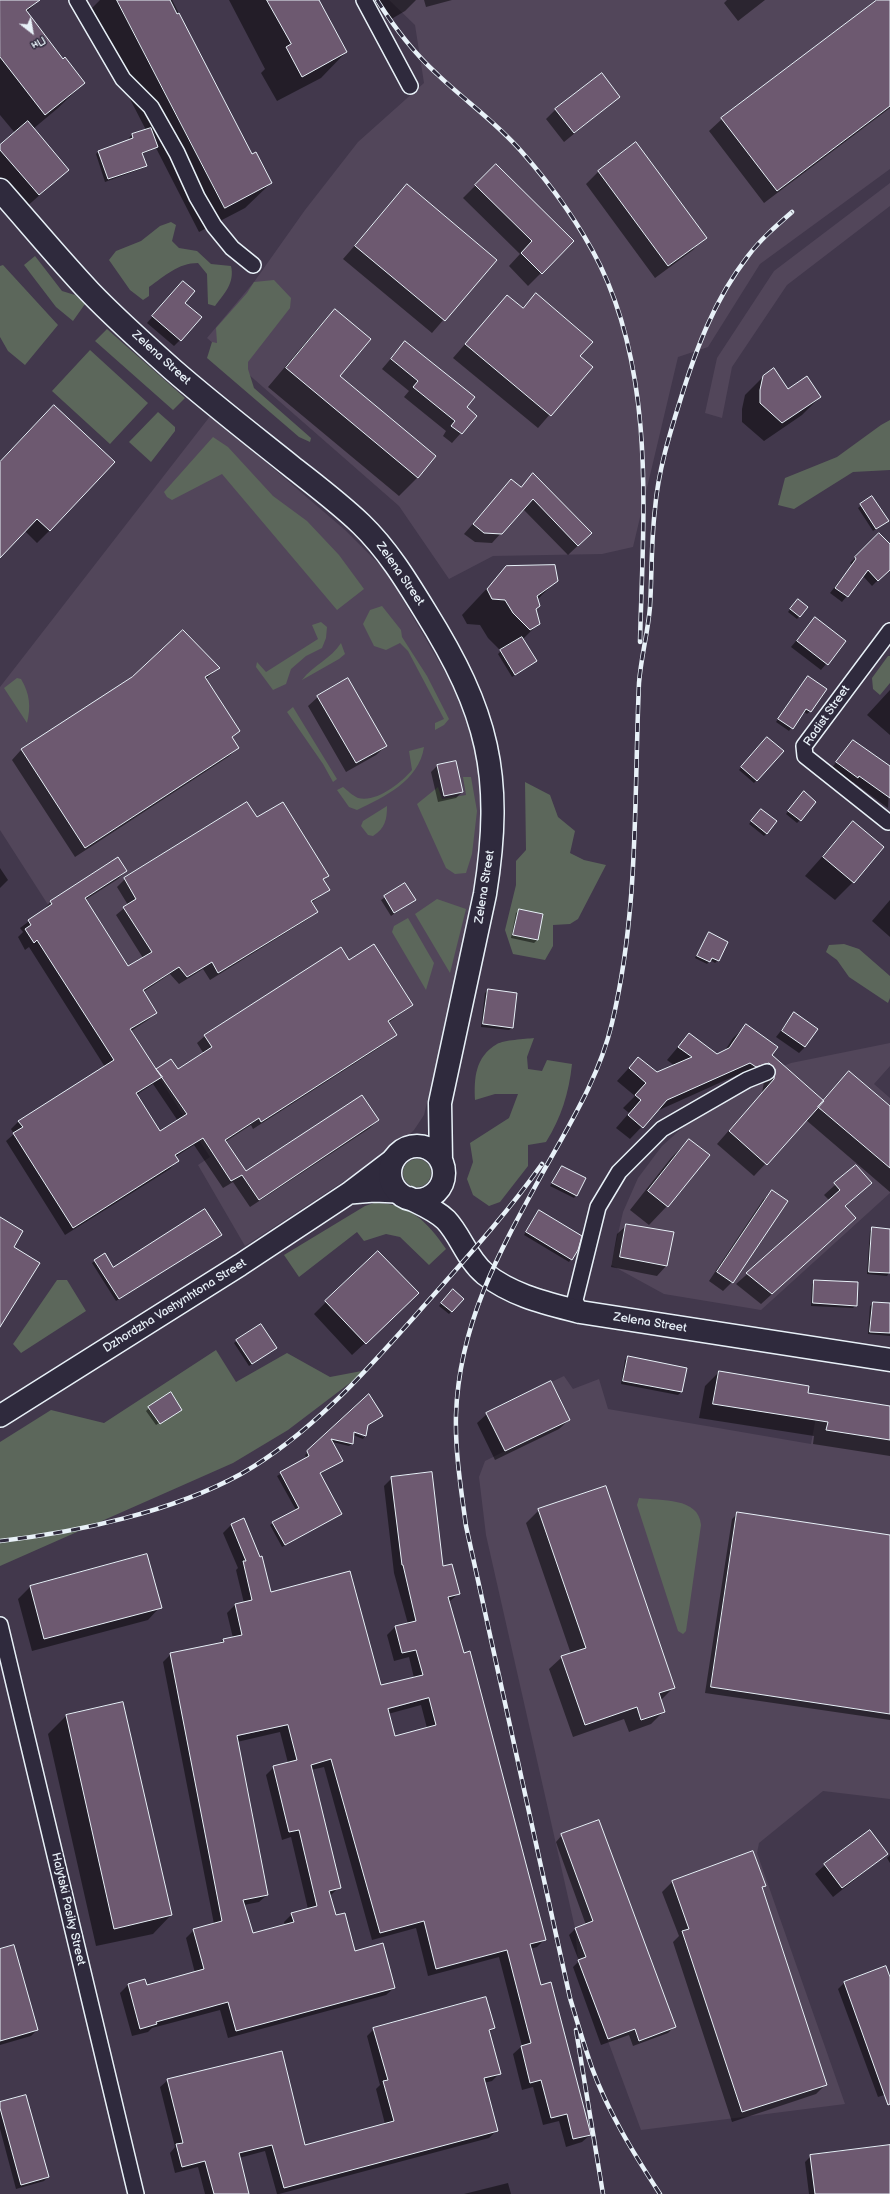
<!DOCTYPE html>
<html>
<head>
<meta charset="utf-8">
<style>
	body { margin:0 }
	#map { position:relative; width:890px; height:2194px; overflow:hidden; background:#42384c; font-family:"Balsamiq Sans",sans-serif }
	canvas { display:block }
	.north { position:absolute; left:12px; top:12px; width:40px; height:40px; -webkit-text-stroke:3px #2f2a3d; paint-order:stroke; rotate:149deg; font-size:11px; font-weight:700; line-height:16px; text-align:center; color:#e8f1f8 }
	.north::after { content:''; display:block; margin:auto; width:14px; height:18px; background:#e8f1f8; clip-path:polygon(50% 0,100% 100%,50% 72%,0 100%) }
</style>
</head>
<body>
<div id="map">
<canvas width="890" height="2194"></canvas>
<div class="north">Пн</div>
</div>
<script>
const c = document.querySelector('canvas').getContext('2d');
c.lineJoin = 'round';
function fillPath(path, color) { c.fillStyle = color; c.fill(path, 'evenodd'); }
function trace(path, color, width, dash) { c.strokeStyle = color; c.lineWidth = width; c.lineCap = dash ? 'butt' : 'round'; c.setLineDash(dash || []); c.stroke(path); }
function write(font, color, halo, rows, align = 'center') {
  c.font = font + ' "Balsamiq Sans",sans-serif'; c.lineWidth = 3.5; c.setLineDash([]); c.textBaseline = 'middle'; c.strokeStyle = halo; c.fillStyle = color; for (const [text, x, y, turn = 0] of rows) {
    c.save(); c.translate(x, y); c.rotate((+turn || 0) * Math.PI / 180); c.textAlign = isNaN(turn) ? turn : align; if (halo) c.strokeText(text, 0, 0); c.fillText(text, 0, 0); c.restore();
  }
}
const built = new Path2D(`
	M389,0H890V169L760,264L708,347L678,357L633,547L602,554L493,556L449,579L399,506L207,338L254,282L305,210L358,142L424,83L415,25Z
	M890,183V206L787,285L732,367L722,418L705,413L717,358L774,271Z
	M211,415L345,530L386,571L459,696L482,750L486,800L476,897L424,1115L414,1130L399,1145L245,1246L198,1165L210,1157L0,830V687Z
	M890,1043V1066L874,1084L890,1098V1193L761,1310L664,1294L611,1265L623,1212L638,1178L662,1146L701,1111L747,1080L791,1063Z
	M564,1376L573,1389L599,1379L608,1409L811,1444L820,1395L890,1406V1799L823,1791L759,1843L757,1853L845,2104L641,2130L578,1960L575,1928L486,1535L479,1477L485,1461L505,1451L486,1413Z`);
const green = new Path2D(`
	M171,222L176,225L172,241L179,248L197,251L211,264L231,266C235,283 224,294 215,306L208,304L207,274L198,263C178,263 165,276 149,287V296L143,300L130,290L109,260L116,251L141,241L160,226Z
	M35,256L62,291L75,295L85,304L73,321L56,307L24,265Z
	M3,265L58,325L25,365L8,351L0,337V266Z
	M274,280L291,298L290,308L248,362V369L254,388L311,438L310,442L299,437L207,358L212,342L217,343L216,328L247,293L254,282Z
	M107,329L185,398L173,410L95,341Z
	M90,350L148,403L110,444L52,391Z
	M158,412L175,427V431L151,462L129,442Z
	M890,420V470L853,472L794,509L778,505L785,478L837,457L881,425Z
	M213,437L228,447L273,496L307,521L339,555L364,589L337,610L222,474L172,500L167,497L164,492Z
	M382,606L401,630L402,637L427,676L449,719L444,725L435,730V723L444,719L408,651L400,643L386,650L374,646L363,624L370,610Z
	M321,622L327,627L326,638L322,648L306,656L291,669L286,684L273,690L256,667L257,662L266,672L318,639L312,625Z
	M341,643L345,654L339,659L302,680C313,665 331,659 341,643Z
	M888,656H890V683L880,695L873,689L872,678Z
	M17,678L21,679C30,694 31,707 27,723L4,688Z
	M293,707L337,779L333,782L323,764L287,712Z
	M424,747C419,781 384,797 357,810L349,807L337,790L343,787C347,790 353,796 358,798C376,803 401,783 412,770L409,751Z
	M463,777H471L477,811L472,854L466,873L455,874L446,868L417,804L438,787L442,799L466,795Z
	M525,782L550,795L558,817L575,831L570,853L584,860L606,865L578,919L570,924L553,925V946L545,960L513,954L505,930L516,885V861L526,850Z
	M387,806C387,820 385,828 373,836L368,835L361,826L363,821Z
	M437,899L466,909L450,973L415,914Z
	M408,918L434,963L426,990L392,932L394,926Z
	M844,944L859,949L890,976V998L888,1003L849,977L837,960L826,952L829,945Z
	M534,1038L527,1057L528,1069L542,1071L547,1060L572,1064C569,1093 561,1118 546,1142L528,1145V1166L500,1202L489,1206L473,1195L467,1179L473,1162L470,1143L509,1118L518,1094H495L475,1100C474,1078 475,1057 497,1044C504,1040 525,1039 534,1038Z
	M403 1173a14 14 0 1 1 28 0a14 14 0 1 1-28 0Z
	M374,1203C408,1202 428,1222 446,1249L429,1265L400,1237L386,1234L364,1241L357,1232L299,1277L284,1255L365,1206Z
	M57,1280H67L86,1311L21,1353L13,1344Z
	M216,1350L236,1382L287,1353L330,1377L367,1370L288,1430L233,1463L0,1566V1442L51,1410L104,1423Z
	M639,1498C661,1501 699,1497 701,1525L686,1631L683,1634L678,1631L637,1505Z`);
const shadow = new Path2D(`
	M0,0H39L27,12L63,60L84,83L58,108L33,129L68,170L24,209L0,180V146L15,133L0,115Z
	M100,0H172L252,155L271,183L245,208L199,232L156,148L142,154L146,165L143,168L105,182L96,154L98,152L130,141L129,138L132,135L146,130L86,14Z
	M229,0H318L346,52L321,78L277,101L261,73L265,69Z
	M374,0H416L405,11L388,21Z
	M424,0H452L426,7Z
	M727,0H765L738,21L724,3Z
	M879,0H890V108L764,203L709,131L722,119Z
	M619,97L564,142L546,119L556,109Z
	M636,144L705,237L693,250L655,278L586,184L598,172Z
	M496,165L573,241L528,286L509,266L520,254L463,198Z
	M407,186L495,260L432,333L343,259Z
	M177,288L184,303L180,340L174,346L147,323Z
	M536,295L579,356L591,367L538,428L453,358L507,296L522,309Z
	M335,310L339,376L418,477L399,496L268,387L317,329Z
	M405,342L465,407L476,416L452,443L443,436L446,431L404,397L409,391L382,369Z
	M764,376L788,390L820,397L802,415L764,441L742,422V409L745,395Z
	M0,463L50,530L37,543L25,531L0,557Z
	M511,480L520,488L524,484L591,533L568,555L523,509L492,543L475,542L464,534Z
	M872,497L884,523L873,531L858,508Z
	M879,535L890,546V568L872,586L863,576L842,602L830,593L852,565L850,563Z
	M507,567L557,580L537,600L535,609L538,624L522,640L536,661L512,677L498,654L501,651L488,638L480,625L467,624L462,615Z
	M795,603L807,607L797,619L788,612Z
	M815,618L845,641L821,670L791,647Z
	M218,668L205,680L239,731L232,738L238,748L228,757L75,857L12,760L21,750L133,678Z
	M806,680L810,711L807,714L803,711L789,731L776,722Z
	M890,690V735L867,715Z
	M318,697L386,746L376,755L346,772L308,706Z
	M765,741L782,751L754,783L739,770Z
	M853,741L890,767L888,808L853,782L851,783L831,769Z
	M437,766L462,792L456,798L438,802L431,772Z
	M801,796L800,820L797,823L786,814Z
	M759,813L767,833L764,836L749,824Z
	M256,819L327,876L323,880L328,890L311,903L316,912L308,919L210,980L203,969L179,984L170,974L143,992L156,1013L148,1020L131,1031L156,1070L171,1060L178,1071L204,1054L197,1043L205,1036L349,961L412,1005L388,1023L395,1035L388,1042L253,1129L251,1125L225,1142L246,1173L378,1120L370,1128L250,1207L233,1182L223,1188L194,1145L175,1157L177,1161L170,1169L65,1235L6,1141L14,1134L11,1129L19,1121L105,1067L29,947L25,950L18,937L23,932L20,928L44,910L51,901L126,871L118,879L85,900L127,968L143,958L116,915L128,905L117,887L125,879ZM153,1084L178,1121L159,1132L136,1095Z
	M853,822V882L835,900L805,876Z
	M0,868L8,880L0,888Z
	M405,884L414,900L391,916L381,900Z
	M890,900V937L872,921Z
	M519,910L542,914L537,940L534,943L511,938L516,913Z
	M709,933L718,960L715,963L710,960L707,964L695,958Z
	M488,990L512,1028L509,1030L481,1027L485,993Z
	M794,1014L805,1047L799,1053L776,1037Z
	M746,1026L770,1055L823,1101L849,1073L890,1108V1192L806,1120L754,1176L717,1144L762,1093L764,1082L760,1077L743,1079L737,1075L657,1111L630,1139L616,1128L629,1113L623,1108L635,1096L617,1081L638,1058L657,1074L675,1066L667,1060L689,1034L717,1055L724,1052L733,1038Z
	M689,1140L708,1155L667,1206L649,1225L630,1210L671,1158Z
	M856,1166L870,1183L845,1207L844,1229L761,1304L736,1284L830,1201L824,1195Z
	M562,1167L576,1195L574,1198L550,1186Z
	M772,1192L732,1282L723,1291L709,1281L763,1200Z
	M539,1211L571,1259L569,1262L524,1235Z
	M627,1225L673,1233L666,1266L657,1276L611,1267L617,1234Z
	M873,1228L890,1230L889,1273L887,1276L867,1274L870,1231Z
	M221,1235L116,1301L92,1263L95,1261L113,1268Z
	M815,1281L856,1305L853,1308L811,1306L812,1284Z
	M450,1293L463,1299L449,1314L439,1306Z
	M326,1302L405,1306L352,1355L314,1314Z
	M873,1303L890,1304V1336L868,1334L870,1306Z
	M237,1341L273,1350L249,1366L234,1343Z
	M628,1357L681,1392L678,1395L621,1384L625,1360Z
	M719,1372L807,1394L890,1407V1456L813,1444L814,1436L699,1418L705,1386Z
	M369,1396L379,1418L366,1426L365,1436L363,1439L353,1435L352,1444L349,1446L332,1442L342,1461L320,1474L341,1514L282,1547L270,1525L296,1510L277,1476L307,1459L305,1455ZM350,1430L364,1435V1437L349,1431Z
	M149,1408L179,1410L156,1425L146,1411Z
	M487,1414L569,1420L559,1429L495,1460L477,1423Z
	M392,1478L458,1594L449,1602L545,1939L537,1947L530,1949L540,1986L590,2135L582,2142L566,2147L559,2121L543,2125L533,2087L522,2090L513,2054L522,2046L499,1957L428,1976L416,1928L372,1940L324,1767L311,1770L339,1887L330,1896L335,1916L354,1952L394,1988L386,1995L228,2038L220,2010L152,2028L148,2032L132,2036L120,1993L128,1985L145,1980L146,1986L195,1973L186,1938L194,1930L214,1924L163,1662L171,1654L219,1644L223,1640L233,1638L227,1613L235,1605L244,1603L236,1570L238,1568L223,1533L231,1525L244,1520L270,1593L381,1686L414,1678L409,1657L394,1661L387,1635L395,1627L408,1624L394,1573L384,1486ZM421,1705L427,1728L394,1738L388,1714ZM280,1732L288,1763L274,1767L266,1775L282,1840L291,1837L308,1909L292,1914L284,1922L285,1925L252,1934L244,1905L259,1902L267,1895L237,1742Z
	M539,1510L674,1687L660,1701L664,1711L651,1724L629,1732L624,1719L573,1737L549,1669L562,1657L571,1654L526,1523Z
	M738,1513L890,1536V1720L705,1693L732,1519Z
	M30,1587L160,1607L148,1620L32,1651L18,1599Z
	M66,1716L171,1915L153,1934L96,1946L48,1734Z
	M562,1835L674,2027L668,2033L633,2046L629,2035L601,2045L573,1967L579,1961L569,1935L575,1929L586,1925L556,1842Z
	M753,1853L764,1885L761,1889L826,2084L816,2094L732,2122L673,1942L679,1936L662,1892L672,1882Z
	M887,1854L833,1897L815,1874L825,1865Z
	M890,1855V1863L887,1858Z
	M0,1950L37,2030L31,2036L0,2045Z
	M890,1980V2093L878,2097L838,1989L844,1983Z
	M494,2028L489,2032L500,2073L492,2081L484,2083L496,2131L489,2138L279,2194H277L265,2151L239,2158L248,2194H205L198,2167L175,2173L170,2153L175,2147L160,2087L168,2080L304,2146L385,2124L376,2089L380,2085L367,2036L374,2029Z
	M0,2103L48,2177L44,2181L16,2189L0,2129Z
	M890,2146V2194H809L805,2162L811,2156Z
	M508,2183L511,2194H464Z`);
const building = new Path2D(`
	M0,0H40L26,10L63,59L65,57L85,83L45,115L0,57Z
	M117,0H170L177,14L179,13L252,154L256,152L272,183L225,208Z
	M267,0H319L347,52L302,77L286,47L291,44Z
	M877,0H890V106L777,191L721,118Z
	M602,73L620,97L574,133L555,109Z
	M28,121L69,170L39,195L0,150V145Z
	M151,128L158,147L142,153L147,166L108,179L98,151L133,138L132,134Z
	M636,142L707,238L668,266L598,171Z
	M496,164L574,241L542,274L521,253L532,241L475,185Z
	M407,184L497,260L445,321L355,246Z
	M183,281L195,291L185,303L202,317L181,341L152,316Z
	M536,293L593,342L580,356L593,367L551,416L465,344L507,295L523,308Z
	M335,309L371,339L340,376L436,456L418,478L286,368Z
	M405,341L475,397L467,407L477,416L462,434L451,426L455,421L413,387L418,381L391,359Z
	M774,368L788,389L807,376L821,397L782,423L760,403V390L763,376Z
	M54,405L115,462L50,531L37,519L0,558V462Z
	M533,473L592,533L578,546L533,499L502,534L484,533L473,524L511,479L521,487Z
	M872,496L889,521L876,529L860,504Z
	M879,533L890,544V570L878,581L868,570L848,597L835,588L856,559L855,557Z
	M555,565L558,581L537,596L540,606L536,609L540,624L530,630L513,613L505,600L492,599L487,589L506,566Z
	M798,599L808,607L800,617L790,609Z
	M815,617L846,641L828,665L797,641Z
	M183,630L220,668L205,677L240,731L232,737L239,748L85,848L21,749L132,677Z
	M522,637L537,661L515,675L500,650Z
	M808,676L827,689L811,712L806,709L793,729L778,719Z
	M348,678L387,746L356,763L317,696Z
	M767,737L784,751L757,781L741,767Z
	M853,740L890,766V798L859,776L858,778L836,762Z
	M456,761L463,792L444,796L437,765Z
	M804,791L816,802L801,821L788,811Z
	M247,802L257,817L283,802L329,876L323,879L330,890L311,901L318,912L218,973L212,962L187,977L179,967L143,990L157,1013L130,1029L156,1069L171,1059L178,1069L212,1047L204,1035L341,947L349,960L374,944L413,1005L388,1021L397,1035L261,1122L259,1118L225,1140L246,1171L362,1095L379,1120L259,1200L242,1175L231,1181L203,1138L175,1155L179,1161L73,1228L13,1133L23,1127L18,1121L114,1060L37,940L34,943L25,929L31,925L28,920L52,904L50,901L118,857L127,871L85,898L128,966L152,952L123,907L136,899L124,878ZM156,1069L187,1114L160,1131L136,1093L162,1077Z
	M761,809L777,821L767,834L751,821Z
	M853,821L884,847L854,883L823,857Z
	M405,883L416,900L394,913L384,896Z
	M519,909L543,914L538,940L513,935Z
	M709,932L728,942L719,961L712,958L710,962L697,956Z
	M488,989L517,993L513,1028L483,1024Z
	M794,1012L818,1029L805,1047L782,1031Z
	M746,1024L778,1047L772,1055L824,1101L767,1165L729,1131L774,1079L775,1069L769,1063L756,1067L750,1063L667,1100L643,1128L628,1115L641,1100L635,1095L646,1083L629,1068L638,1057L657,1072L692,1057L678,1047L689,1033L717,1054L729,1048Z
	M849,1071L890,1106V1168L818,1107Z
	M689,1139L710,1155L668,1207L648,1191Z
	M856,1165L872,1183L845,1206L856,1218L772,1294L746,1273L840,1190L834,1183Z
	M562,1166L586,1178L577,1196L552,1183Z
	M772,1190L788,1201L733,1283L717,1272Z
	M205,1209L222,1235L119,1299L94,1260L105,1253L113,1267Z
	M539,1210L582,1236L578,1250L572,1260L526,1232Z
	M0,1217L23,1231L14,1247L40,1263L0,1327Z
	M626,1224L674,1232L667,1266L620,1257Z
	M872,1227L890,1229V1273L869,1272Z
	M378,1251L419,1293L366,1344L325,1301Z
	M814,1280L858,1282L857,1306L813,1303Z
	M453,1289L464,1299L452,1312L441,1303Z
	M873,1302L890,1303V1333L870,1332Z
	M261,1324L277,1348L252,1364L236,1340Z
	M628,1356L687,1368L682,1392L623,1381Z
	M719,1371L809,1386L808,1393L890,1406V1440L826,1430L828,1422L713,1404Z
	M551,1381L570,1420L505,1451L486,1413Z
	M171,1392L182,1410L160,1424L148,1407Z
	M369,1394L383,1416L368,1425L366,1436L354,1432L353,1444L331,1439L343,1461L320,1473L342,1514L285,1545L272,1522L299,1508L280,1472L309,1456L307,1451Z
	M432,1472L443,1566L452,1564L460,1594L448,1597L464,1653L470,1651L546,1940L530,1944L541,1985L551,1982L591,2135L573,2139L567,2114L551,2118L541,2080L530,2083L521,2046L531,2043L507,1950L436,1969L424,1921L380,1933L331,1759L311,1765L341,1888L329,1891L336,1915L345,1913L355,1951L383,1943L395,1988L236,2031L228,2002L156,2022L157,2024L140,2029L128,1984L145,1979L147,1985L204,1969L193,1929L222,1921L170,1653L224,1642L223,1639L242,1635L235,1604L252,1600L243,1561H246L231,1524L244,1518L260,1557L262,1556L271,1592L350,1571L381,1685L423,1675L416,1650L402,1653L395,1626L416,1621L403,1565H402L391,1477ZM429,1698L436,1725L395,1736L388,1709ZM288,1725L297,1760L273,1766L289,1832L299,1830L317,1906L291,1913L294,1922L253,1933L243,1900L268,1895L237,1736Z
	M606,1486L675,1688L659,1693L665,1712L641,1720L637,1707L585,1725L561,1656L586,1648L538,1509Z
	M737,1512L890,1535V1714L711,1687Z
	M147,1554L162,1608L44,1639L30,1586Z
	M123,1702L172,1915L114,1929L66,1715Z
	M599,1820L676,2027L639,2041L635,2029L608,2039L578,1960L586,1957L575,1928L593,1921L561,1834Z
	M870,1830L888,1854L842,1888L824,1864Z
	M753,1851L766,1886L762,1887L827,2085L742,2112L682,1931L689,1929L672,1881Z
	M14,1945L38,2030L0,2041V1949Z
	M886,1966L890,1977V2104L888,2105L844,1982Z
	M486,1997L495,2028L489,2030L501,2074L484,2078L498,2131L284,2188L272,2145L239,2153L249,2194H214L205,2161L182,2167L176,2144L183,2143L167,2079L282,2051L305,2145L394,2121L383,2081L388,2080L373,2028Z
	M26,2095L49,2177L21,2185L0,2108V2102Z
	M890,2145V2194H815L810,2155Z`);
const street = new Path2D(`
	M77,0L123,79L151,107L177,153L197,197L214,226L232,248L253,265
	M364,0L410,86
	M888,822L805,756L804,746L890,631
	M580,1312L575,1300L598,1207L619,1172L662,1129L747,1080L767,1072
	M0,1625L136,2194`);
const secondary = new Path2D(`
	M350,1193L374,1191L397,1192
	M0,1416L240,1265L349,1193L395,1158`);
const primary = new Path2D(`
	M0,190C30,224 59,259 90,292C116,319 144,344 172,369C211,403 251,434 291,466C315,485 339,503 361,524C387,549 406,580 425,611C488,712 504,775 485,894L440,1103L441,1161
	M390 1173a27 27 0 1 1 54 0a27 27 0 1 1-54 0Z
	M409,1198C421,1204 436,1210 446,1220C461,1236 467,1259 485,1274C513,1296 546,1303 580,1312L890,1360`);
const rail = new Path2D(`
	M377,0C394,27 413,52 437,74C464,100 496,122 521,151C552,186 579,223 600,265C656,381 643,518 640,642
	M0,1541C78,1532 172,1512 241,1474C315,1432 374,1362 430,1299C469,1255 508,1212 542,1164
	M576,2030L603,2194
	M660,2194C634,2154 608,2112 592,2068C584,2045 577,2021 570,1998L466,1526C461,1489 455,1452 456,1415C459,1324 499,1252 542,1174C569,1125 599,1078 612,1023C639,911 634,796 639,683C641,657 648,632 650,607C652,574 651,542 655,509C658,472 669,436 680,401C696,349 714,300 748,256C760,240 776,226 792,212`);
const streetNames = [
	["Zelena Street",161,358,42],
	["Zelena Street",400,574,55],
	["Radist Street",827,716,-55],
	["Zelena Street",485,887,-81],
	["Dzhordzha Vashynhtona Street",175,1306,-32],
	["Zelena Street",650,1323,9],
	["Halytski Pasiky Street",68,1909,77]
];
fillPath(built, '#52465a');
fillPath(green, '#5c675b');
fillPath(shadow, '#0007');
fillPath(building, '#6d5970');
trace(building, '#e8f1f8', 1);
trace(street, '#e8f1f8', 18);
trace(secondary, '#e8f1f8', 24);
trace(primary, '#e8f1f8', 25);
trace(street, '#2f2a3d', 15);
trace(secondary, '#2f2a3d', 21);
trace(primary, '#2f2a3d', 22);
trace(rail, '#e8f1f8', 4.5);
trace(rail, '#2f2a3d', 3, [9]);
write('12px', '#e8f1f8', '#2f2a3d', streetNames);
</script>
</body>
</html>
